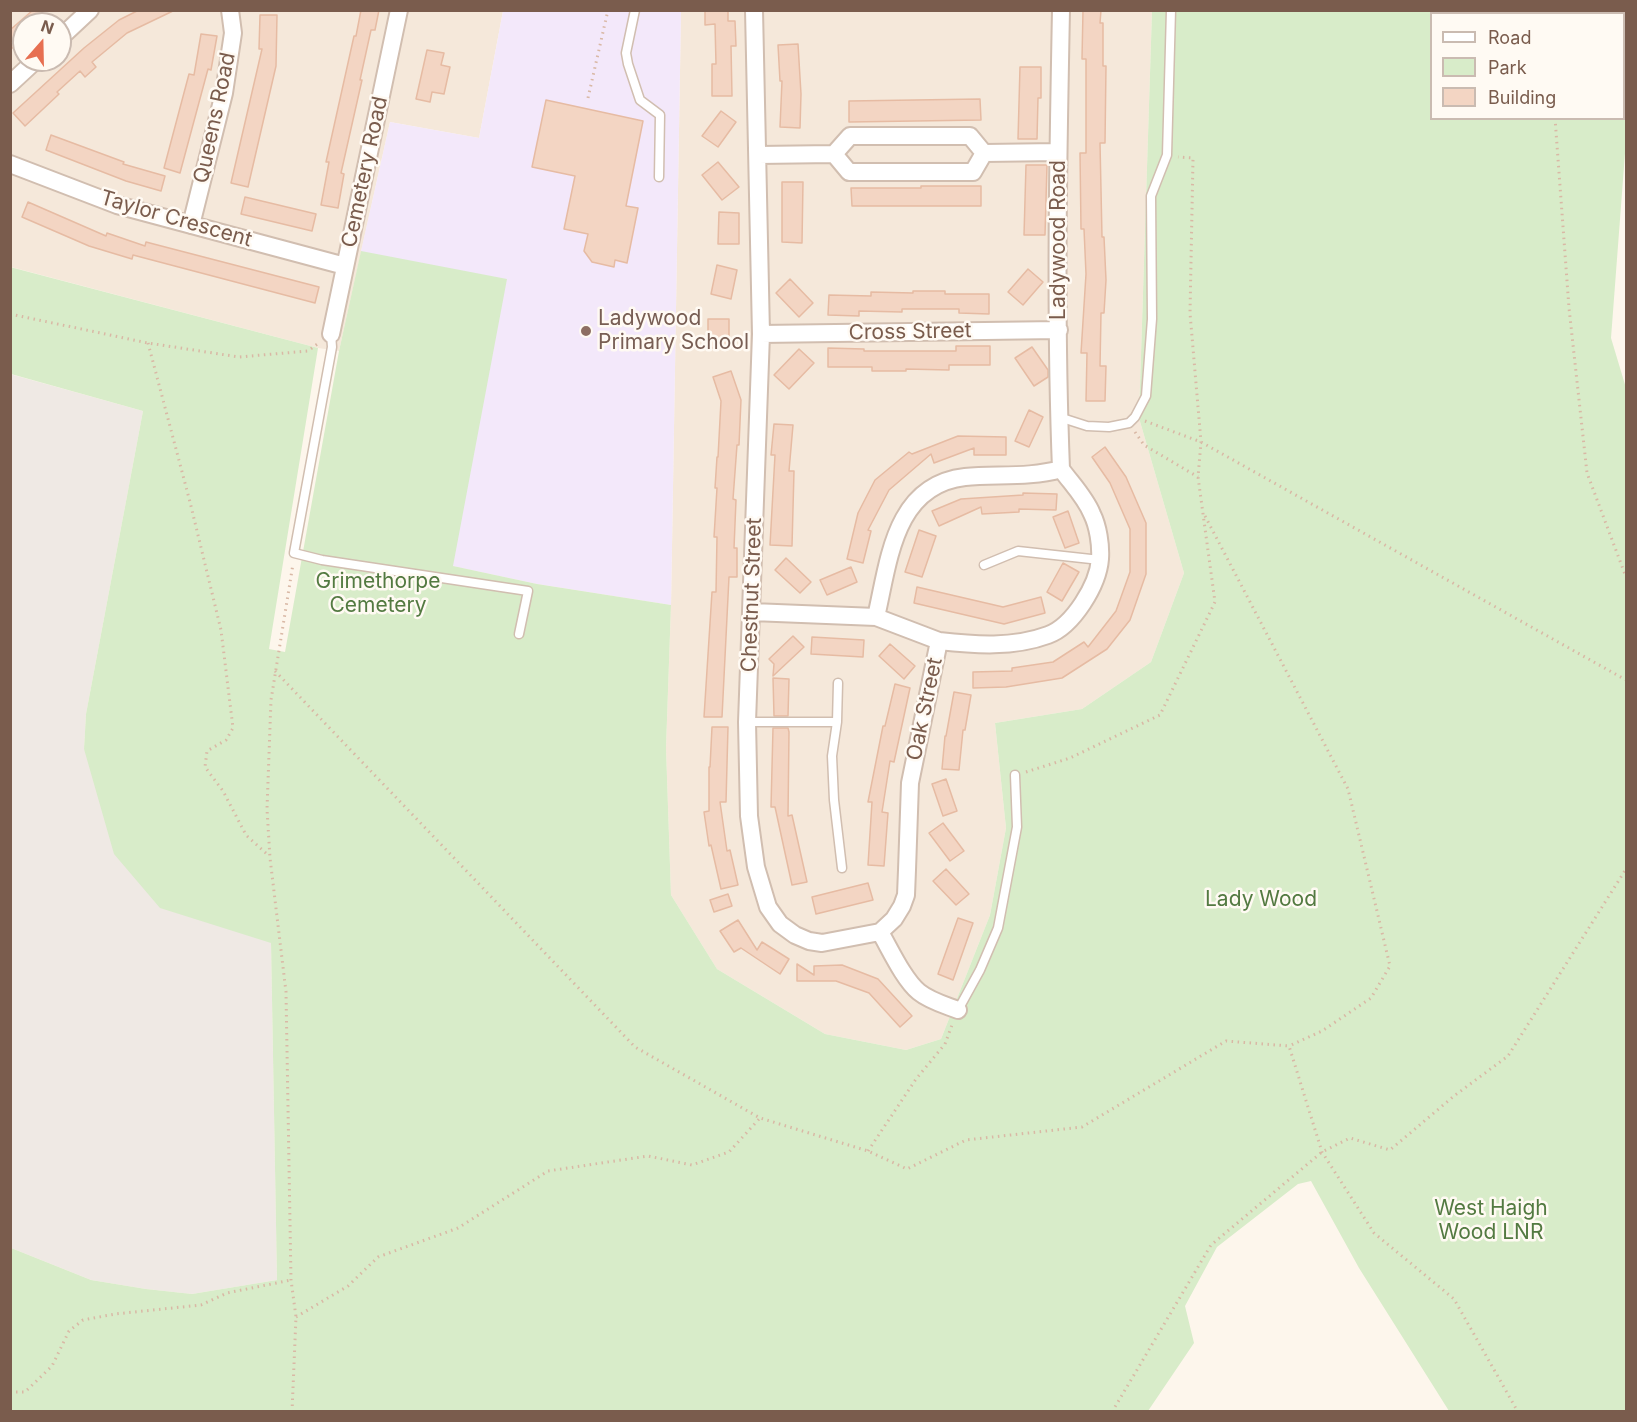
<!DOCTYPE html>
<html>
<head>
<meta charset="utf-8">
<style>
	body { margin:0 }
	#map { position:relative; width:1637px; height:1422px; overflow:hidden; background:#fdf6ec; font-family:Inter,sans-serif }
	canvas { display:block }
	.frame { position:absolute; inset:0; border:12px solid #7a5c4d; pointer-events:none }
	.legend { position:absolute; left:1430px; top:12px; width:195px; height:108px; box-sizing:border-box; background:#fffaf3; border:2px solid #cabbb1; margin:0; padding:8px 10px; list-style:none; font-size:18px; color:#7a5c4d }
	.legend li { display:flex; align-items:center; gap:12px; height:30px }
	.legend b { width:30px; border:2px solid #cabbb1 }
	.north { position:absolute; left:12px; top:12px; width:60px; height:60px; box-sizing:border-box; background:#fffaf3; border:2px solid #cabbb1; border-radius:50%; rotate:20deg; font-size:16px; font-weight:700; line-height:24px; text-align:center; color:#7a5c4d }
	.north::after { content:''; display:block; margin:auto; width:21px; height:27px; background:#e76f51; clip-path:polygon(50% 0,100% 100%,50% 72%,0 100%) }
</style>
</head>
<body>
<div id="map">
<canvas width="1637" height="1422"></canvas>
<div class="frame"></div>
<ul class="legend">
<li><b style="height:8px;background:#fff"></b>Road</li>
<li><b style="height:16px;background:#d8ecc9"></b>Park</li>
<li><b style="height:16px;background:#f3d5c3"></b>Building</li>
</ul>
<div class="north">N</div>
</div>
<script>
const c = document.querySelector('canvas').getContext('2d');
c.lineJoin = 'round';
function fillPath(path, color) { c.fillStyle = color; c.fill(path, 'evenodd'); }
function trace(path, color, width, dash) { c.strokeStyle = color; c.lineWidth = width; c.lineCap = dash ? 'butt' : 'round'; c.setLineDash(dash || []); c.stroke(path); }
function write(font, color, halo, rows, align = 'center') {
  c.font = font + ' Inter,sans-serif'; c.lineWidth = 5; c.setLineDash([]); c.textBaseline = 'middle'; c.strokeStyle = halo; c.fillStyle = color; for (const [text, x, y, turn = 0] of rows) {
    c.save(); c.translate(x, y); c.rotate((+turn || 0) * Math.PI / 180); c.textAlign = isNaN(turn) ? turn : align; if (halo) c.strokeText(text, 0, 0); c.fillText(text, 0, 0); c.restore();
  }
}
const residential = new Path2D(`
	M10,11H503L479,138L390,122L339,351L318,348L11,267ZM24,24H60V60H24Z
	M681,11H1152L1139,418L1184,573L1151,662L1082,709L995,723L1006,828L990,915L941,1039L906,1050L825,1034L717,969L671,895L666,748L671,605Z`);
const industrial = new Path2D(`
	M10,374L143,411L86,714L84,749L271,943L277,1280L192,1294L146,1289L91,1280L11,1248Z`);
const education = new Path2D(`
	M503,11H681L671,605L537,584L452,566L486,384L361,251L390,122L479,138Z`);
const green = new Path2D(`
	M1152,11H1626V140L1611,338L1626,388V1411H1449L1359,1268L1311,1181L1298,1184L1217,1247L1185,1306L1194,1343L1148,1411H11V1248L91,1280L146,1289L192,1294L277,1280L271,943L160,908L114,854L84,749L86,714L143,411L11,374L10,267L318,348L269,649L285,652L339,351L361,251L507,279L453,566L537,584L671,605L666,748L671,895L717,969L825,1034L906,1050L941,1039L990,915L1006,828L995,723L1082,709L1151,662L1184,573L1139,418ZM1432,14H1624V118H1432Z`);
const building = new Path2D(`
	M33,10H40L47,19L41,24H24V38L10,50V30Z
	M139,10H175L127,33L92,62L96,67L85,77L80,71L57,92L59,94L25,126L13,113L84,48L119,20Z
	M361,10H379L375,30H371L360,80H362L341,173L344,174L338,208L321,205L329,162H326L354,36H356Z
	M705,10H728V21H735L736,46H731L732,96H712V64H716L715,24L705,25Z
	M1083,10H1101L1100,23H1103V66H1106L1105,143H1100L1102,237H1104L1106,280L1104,313H1101L1100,366H1106L1105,401H1086L1087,353H1081L1086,274L1084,229H1081L1080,153H1086V59H1082Z
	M260,15H277L276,66L248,187L231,183L262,49H259Z
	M201,34L217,36L211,70L208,69L180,173L164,168L189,74L194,75Z
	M798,44L801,94L800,128L780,127L782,81H780L778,45Z
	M427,50L444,53L441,65L450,67L444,94L432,92L430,102L416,99Z
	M1020,67H1041V98H1038L1037,139H1018Z
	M980,99L981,120L849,122V101Z
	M546,100L643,121L626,206L638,208L627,263L615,260L614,267L592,262L584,251L588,234L564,229L575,176L532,167Z
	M721,111L736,122L718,147L702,136Z
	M51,135L124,162L123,164L165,176L161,191L126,181L46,150Z
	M718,162L739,187L722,200L702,175Z
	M1026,165H1047L1045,235H1024Z
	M782,182H803L802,243L782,242Z
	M921,186H981V206H852L851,188H921Z
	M245,197L316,214L312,231L241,214Z
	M28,202L106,236L107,233L145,246L146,242L319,287L315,303L133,255L132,259L89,246L22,217Z
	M719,212L739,213V244H718Z
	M717,265L737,270L731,299L711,294Z
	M1028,269L1043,282L1023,305L1008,292Z
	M790,279L813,303L799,317L776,293Z
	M913,291H945V294H989V314L959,313V309H902V312L859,311V316L828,315L829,295L871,296V292L913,293Z
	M708,319H729V348H708Z
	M956,346H990V365H949V370L906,369V371H872V367H828V348L864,349V351H956Z
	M1032,347L1048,370V377L1034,386L1015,358Z
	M799,349L814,363L789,389L774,375Z
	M731,371L741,400L739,445H737L733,499L736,500L734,548H737V577H729L722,717H704L712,592H716L717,537H714L717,488H715L717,457H718L721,401L713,377Z
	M1029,410L1043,417L1029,447L1015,441Z
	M774,424L793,425L789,471H794L792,546L770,545L775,455H771Z
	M958,436L1006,437V455H974V448L934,463L931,454L889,490L868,530L871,531L863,563L847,559L858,513L875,480L909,452L912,454Z
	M1105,447L1126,477L1146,523V574L1130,620L1107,649L1062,678L1006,687L973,688V672L1012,671V668L1053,662L1084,642L1088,647L1116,611L1130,572V529L1110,483L1092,457Z
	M1023,493L1057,494L1056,510L1019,509V512L982,514L981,507L939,526L932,511L961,499L1023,495Z
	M1068,511L1079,543L1065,548L1053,517Z
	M919,530L936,536L922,577L905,572Z
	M786,558L811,582L800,593L775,570Z
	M1063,563L1079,572L1062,601L1047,592Z
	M851,567L857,582L827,595L820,580Z
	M917,587L1003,607L1041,597L1045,613L1004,624L914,603Z
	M793,636L804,647L773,676L774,664L769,659Z
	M812,637L864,640L863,657L811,654Z
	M890,644L915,666L904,679L879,656Z
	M773,678L789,679L788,716H774Z
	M895,684L910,688L894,762L890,761L882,812L888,813L884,866L868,865L872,802H868L883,726H885Z
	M954,692L971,695L965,730H963L959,770L942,769L945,736H946Z
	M712,727H728L726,802H720L727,851L730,850L738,885L721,889L711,845L709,846L704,812L709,811V767H710Z
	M773,728H788L789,732L788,816L792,815L807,882L792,885L775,807H771Z
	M946,779L957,811L943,816L932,784Z
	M943,823L964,851L950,861L929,833Z
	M946,869L969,894L956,905L933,881Z
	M868,883L873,900L816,914L812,897Z
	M728,894L732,906L714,912L710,900Z
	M958,918L973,923L953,980L938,974Z
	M738,920L757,950L762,942L789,959L780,974L741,948L734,952L720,931Z
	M797,964L814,975V966L842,965L878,979L912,1016L900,1027L869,993L836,981H797Z`);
const path = new Path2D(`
	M1549,10L1550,14
	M588,98L608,10
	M1555,118L1569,308L1587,473L1626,577
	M10,314L148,343L239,357L308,351L320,342
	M148,343L190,502L221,630L233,728L226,740L207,751L205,767L223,791L246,835L269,856
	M1145,421L1201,442L1626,680
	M1135,432L1144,445L1198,477
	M1205,516L1348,789L1390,966L1371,998L1322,1031L1289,1046
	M275,671L635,1047L760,1118L868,1151L907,1169L966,1140L1082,1127L1226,1041L1289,1046L1322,1152L1374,1233L1454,1299L1518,1412
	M1026,772L1070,758L1160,715L1215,602L1198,477L1201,442L1190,313L1193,158L1178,157
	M868,1151L916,1079L945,1044L952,1025
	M296,1317L348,1286L378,1257L458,1228L548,1171L648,1156L692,1165L729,1152L760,1118
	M10,1392H25L52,1366L69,1331L83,1320L115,1314L201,1305L227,1293L291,1280
	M292,1412L296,1317L291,1280L286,992L270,858L267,809L271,700L293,564
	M1112,1412L1211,1245L1322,1152L1350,1138L1390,1150L1454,1096L1508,1056L1626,869`);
const service = new Path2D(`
	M635,10L626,53L628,64L640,100L660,115L659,177
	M331,334L332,347L294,553L322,560L528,591L519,634
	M1059,417L1087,426L1109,427L1129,423L1135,417L1146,396L1152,319L1151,196L1167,155L1171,10
	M984,565L1018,551L1100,560
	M838,683L837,722L832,756L834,800L842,868
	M747,722H837
	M958,1010L980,970L998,928L1017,827L1015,775`);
const minor = new Path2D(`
	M754,10L761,334L747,722L749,816L756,867L768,907L780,924L795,935L809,941L822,943L880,932L894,919L902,906L906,895L907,870L910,783L939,641C975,645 1013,648 1048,635C1073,626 1098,585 1100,559C1101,545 1098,526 1092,514C1085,497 1071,483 1061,469
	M60,38L90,10
	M10,84L36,60
	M834,154L849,172H973L984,153
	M758,155L834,154L850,136H970L984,153L1058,152
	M10,164L117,205L345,266
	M191,225L224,93L233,33L230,10
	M331,334L399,10
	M761,334L1059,330
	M1061,469C1055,316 1058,163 1061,10
	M752,612L876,617L939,641
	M876,617C889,561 894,485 965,477C997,474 1029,478 1061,469
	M880,932C890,949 904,980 919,992C930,1001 945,1005 958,1010`);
const markers = [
	[586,331,6,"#8d6e63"]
];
const streetNames = [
	["Queens Road",215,118,-78],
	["Cemetery Road",365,172,-78],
	["Taylor Crescent",176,219,16],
	["Ladywood Road",1059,240,-90],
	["Cross Street",910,332,-1],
	["Chestnut Street",752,595,-88],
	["Oak Street",925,709,-78]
];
const educationNames = [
	["Ladywood",598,319],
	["Primary School",598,343]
];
const parkNames = [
	["Grimethorpe",378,582],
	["Cemetery",378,606],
	["Lady Wood",1261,900],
	["West Haigh",1491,1209],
	["Wood LNR",1491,1233]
];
fillPath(residential, '#f5e8da');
fillPath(industrial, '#efe9e4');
fillPath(education, '#f3e8fa');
fillPath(green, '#d8ecc9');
fillPath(building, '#f3d5c3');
trace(building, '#e6bba3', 1.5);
trace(service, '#d1beb0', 11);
trace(minor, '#d1beb0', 20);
trace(path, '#d9b8a5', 3, [1.5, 4.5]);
trace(service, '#fff', 8);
trace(minor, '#fff', 16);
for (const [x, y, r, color] of markers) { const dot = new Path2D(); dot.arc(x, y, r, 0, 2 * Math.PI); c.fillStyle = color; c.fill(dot); trace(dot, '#fffaf3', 2); }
write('21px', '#7a5c4d', '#fffaf3', streetNames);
write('21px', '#785e54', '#fffaf3', educationNames, 'left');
write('21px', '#537a41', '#fffaf3', parkNames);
</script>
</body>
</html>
